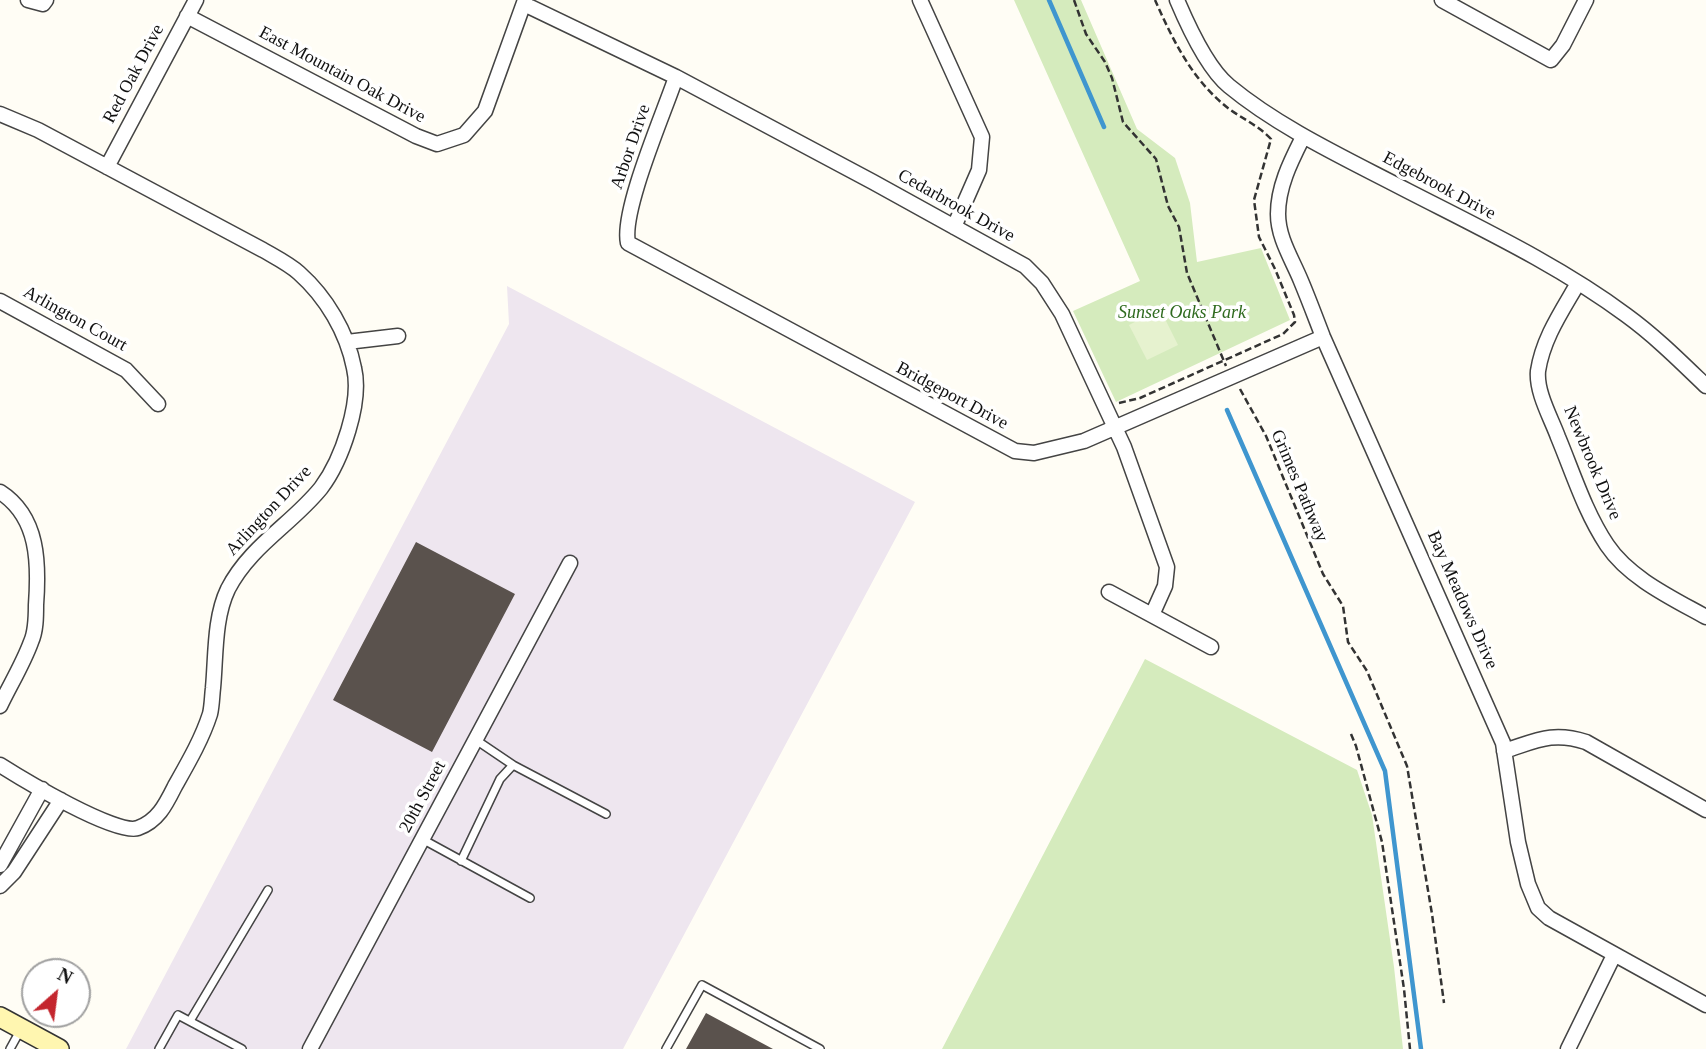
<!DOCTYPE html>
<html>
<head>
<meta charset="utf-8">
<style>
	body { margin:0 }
	#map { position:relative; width:1706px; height:1049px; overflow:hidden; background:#fffdf5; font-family:"Times New Roman",serif }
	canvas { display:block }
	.north { position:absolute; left:21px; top:958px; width:70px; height:70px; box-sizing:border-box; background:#fff; border:2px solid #a0a0a0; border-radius:50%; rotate:28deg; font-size:19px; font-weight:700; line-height:28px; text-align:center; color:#111 }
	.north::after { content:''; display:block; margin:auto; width:24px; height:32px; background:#c4262e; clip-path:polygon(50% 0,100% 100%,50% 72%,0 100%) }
</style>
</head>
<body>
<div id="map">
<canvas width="1706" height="1049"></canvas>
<div class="north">N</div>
</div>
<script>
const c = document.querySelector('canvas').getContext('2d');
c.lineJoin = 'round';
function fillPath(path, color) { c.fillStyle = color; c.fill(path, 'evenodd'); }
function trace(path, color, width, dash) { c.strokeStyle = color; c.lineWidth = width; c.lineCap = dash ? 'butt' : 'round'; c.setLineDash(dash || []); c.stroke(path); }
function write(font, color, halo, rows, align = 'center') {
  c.font = font + ' "Times New Roman",serif'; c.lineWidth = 7; c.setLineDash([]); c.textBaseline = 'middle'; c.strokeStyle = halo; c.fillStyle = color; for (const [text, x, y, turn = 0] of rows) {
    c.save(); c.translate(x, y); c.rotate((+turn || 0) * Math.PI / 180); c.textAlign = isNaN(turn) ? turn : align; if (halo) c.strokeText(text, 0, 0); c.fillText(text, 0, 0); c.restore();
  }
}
const industrial = new Path2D(`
	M507,286L915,502L623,1049H126L509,324Z`);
const green = new Path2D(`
	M1014,0H1081L1137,129L1175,158L1190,203L1197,262L1261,248L1290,320L1116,402L1073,311L1140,281Z
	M1145,659L1357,770L1372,815L1394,967L1403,1049H942Z`);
const pitch = new Path2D(`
	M1160,309L1178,345L1147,360L1129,325Z`);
const stream = new Path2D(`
	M1049,0L1104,127
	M1227,410L1385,771L1421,1049`);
const building = new Path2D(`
	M416,542L515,594L432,752L333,700Z
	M706,1013L773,1049H686Z`);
const path = new Path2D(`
	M1074,0L1086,34L1105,62L1112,78L1123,122L1156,159L1168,206L1179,227L1187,273L1226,366
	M1240,389L1266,436L1323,574L1343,606L1348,642L1367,671L1407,766L1432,914L1444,1003
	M1119,403L1140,398L1283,334L1295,322L1294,315L1275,269L1259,237L1254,200L1271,139C1257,124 1238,117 1223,104C1190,76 1172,38 1155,0
	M1351,734L1356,746L1382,842L1404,989L1410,1049`);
const lane = new Path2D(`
	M476,740L513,765
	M422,839L530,898
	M461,861L500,779L513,765L606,814
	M190,1021L268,890
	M10,1049L21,1029
	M159,1049L178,1015L242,1049
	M666,1049L702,985L820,1049`);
const street = new Path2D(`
	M28,0L43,4L46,0
	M920,0L982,137L979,170L954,227
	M1177,0C1188,26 1207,68 1229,86C1281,129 1349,160 1408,191C1482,229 1560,266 1626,315C1655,336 1680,361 1706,386
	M1442,0L1551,60L1563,45L1586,0
	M524,4L676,77L873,182L1025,266L1042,283L1062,314L1124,447L1167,567L1165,586L1152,615
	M187,16L416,136L437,144L464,135L485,111L525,0
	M676,77C664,113 621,211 628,243L1015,451L1034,453L1084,441L1323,337
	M0,114L38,130L263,250C275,257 289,264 299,273C326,297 347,332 354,368C362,402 342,460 321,488C292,524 250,546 228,589C214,618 216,656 213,688C212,696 212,706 210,714C202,739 188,763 175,786C166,804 158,821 138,828C117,836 22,779 0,765
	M1303,137C1291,161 1278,186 1278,214C1278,238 1292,259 1301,281C1309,300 1316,319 1323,337L1503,743L1518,842L1528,884L1538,908L1549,918L1706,1005
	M107,167L196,0
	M1578,283C1562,311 1543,338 1538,371C1536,392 1551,418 1558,437C1573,473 1585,512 1607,545C1629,578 1672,598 1706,617
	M0,301L126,370L158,404
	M347,342L398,336
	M0,492C39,517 39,564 36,605C36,617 36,631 31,642C23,664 10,685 0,706
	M1109,592L1211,647
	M1504,751C1536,741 1552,731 1586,742L1706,810
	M0,865L42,789
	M0,886L14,872L61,800
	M310,1049L570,563
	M1568,1049L1614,955`);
const secondary = new Path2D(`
	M0,1017L59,1049`);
const streetNames = [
	["Red Oak Drive",134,74,-62],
	["East Mountain Oak Drive",342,75,28],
	["Arbor Drive",631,147,-71],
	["Edgebrook Drive",1439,186,28],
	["Cedarbrook Drive",956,206,29],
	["Arlington Court",75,319,29],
	["Bridgeport Drive",952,396,28],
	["Newbrook Drive",1592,463,67],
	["Grimes Pathway",1299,486,67],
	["Arlington Drive",269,511,-47],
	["Bay Meadows Drive",1462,600,66],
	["20th Street",423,797,-62]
];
const parkNames = [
	["Sunset Oaks Park",1182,313]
];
fillPath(industrial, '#eee6ef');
fillPath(green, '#d5ebbd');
fillPath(pitch, '#e6f2cf');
trace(stream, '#3f96cf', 4.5);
fillPath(building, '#5a524d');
trace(lane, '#444', 10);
trace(street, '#444', 17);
trace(secondary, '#333', 22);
trace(path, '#333', 2.5, [7, 3.5]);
trace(lane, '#fff', 7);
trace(street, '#fff', 14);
trace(secondary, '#fff6b0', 19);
write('18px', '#111', '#fff', streetNames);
write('italic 18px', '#2f6b1f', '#fff', parkNames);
</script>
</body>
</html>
